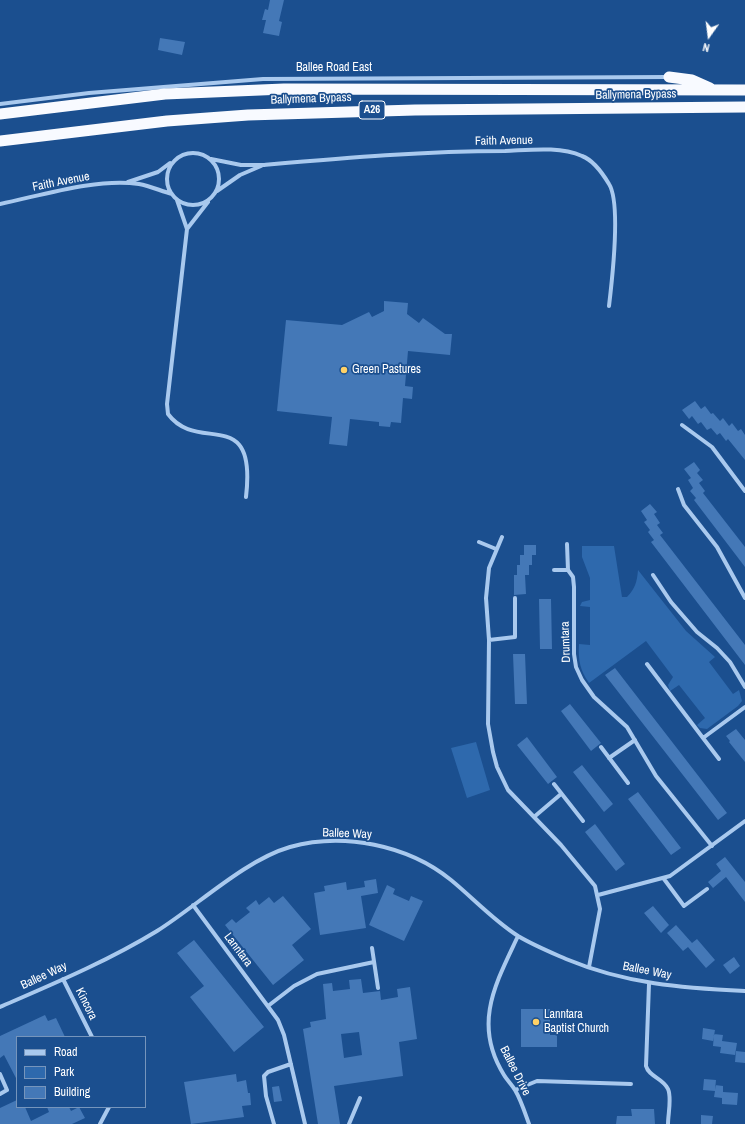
<!DOCTYPE html>
<html>
<head>
<meta charset="utf-8">
<style>
	body { margin:0 }
	#map { position:relative; width:745px; height:1124px; overflow:hidden; background:#1b4f8f; font-family:"Archivo Narrow",sans-serif }
	canvas { display:block }
	.legend { position:absolute; left:16px; top:1036px; width:130px; height:72px; box-sizing:border-box; background:#1b4f8f; border:1px solid #7695bc; margin:0; padding:5px 7px; list-style:none; font-size:12px; color:#fff }
	.legend li { display:flex; align-items:center; gap:8px; height:20px }
	.legend b { width:20px; border:1px solid #7695bc }
	.north { position:absolute; left:689px; top:16px; width:40px; height:40px; -webkit-text-stroke:3px #1b4f8f; paint-order:stroke; rotate:194deg; font-size:11px; font-weight:700; line-height:16px; text-align:center; color:#fff }
	.north::after { content:''; display:block; margin:auto; width:14px; height:18px; background:#fff; clip-path:polygon(50% 0,100% 100%,50% 72%,0 100%) }
</style>
</head>
<body>
<div id="map">
<canvas width="745" height="1124"></canvas>
<ul class="legend">
<li><b style="height:5px;background:#a9c9ee"></b>Road</li>
<li><b style="height:11px;background:#2e69ad"></b>Park</li>
<li><b style="height:11px;background:#4478b7"></b>Building</li>
</ul>
<div class="north">N</div>
</div>
<script>
const c = document.querySelector('canvas').getContext('2d');
c.lineJoin = 'round';
function fillPath(path, color) { c.fillStyle = color; c.fill(path, 'evenodd'); }
function trace(path, color, width, dash) { c.strokeStyle = color; c.lineWidth = width; c.lineCap = dash ? 'butt' : 'round'; c.setLineDash(dash || []); c.stroke(path); }
function write(font, color, halo, rows, align = 'center') {
  c.font = font + ' "Archivo Narrow",sans-serif'; c.lineWidth = 3.5; c.setLineDash([]); c.textBaseline = 'middle'; c.strokeStyle = halo; c.fillStyle = color; for (const [text, x, y, turn = 0] of rows) {
    c.save(); c.translate(x, y); c.rotate((+turn || 0) * Math.PI / 180); c.textAlign = isNaN(turn) ? turn : align; if (halo) c.strokeText(text, 0, 0); c.fillText(text, 0, 0); c.restore();
  }
}
const green = new Path2D(`
	M582,546H614L622,597H627C635,589 637,582 638,570L686,631L715,657L709,662L733,694L739,690L742,701L738,706L707,729L700,728L697,725L705,718L679,685L670,691L668,685L673,677L646,641L589,683C580,670 578,660 579,644L590,645V607L580,606L582,602L590,600V578L582,557Z
	M476,742L490,790L467,798L451,748Z`);
const building = new Path2D(`
	M270,0H284L279,21L282,22L279,36L263,33L266,20H262L265,9L268,10Z
	M160,38L185,42L182,55L158,50Z
	M384,301L408,303L407,314L419,323L423,318L445,334H452L450,355L408,351L405,386L413,387L412,399L403,398L401,423L391,422L390,427L379,426V422L350,419L347,446L329,444L332,417L277,411L286,320L342,325L369,312L372,317L384,311Z
	M695,401L701,409L705,406L711,414L713,413L720,421L723,418L729,426L732,423L738,431L741,429L745,435V460L728,439L726,441L720,433L717,435L711,428L707,430L701,422L698,424L692,416L689,419L682,410Z
	M694,462L700,470L697,473L703,480L699,483L705,491L703,493L745,547V567L694,500L696,498L690,491L693,488L688,480L691,478L684,469Z
	M650,504L657,512L654,514L660,523L657,525L663,533L660,535L745,645V665L651,542L654,540L648,532L650,530L644,522L647,520L641,511Z
	M524,545H536V555H532V565H529V575H525L526,594L514,595V575H517V565H520V555H524Z
	M539,599H551L552,649H540Z
	M513,654H525L527,704H515Z
	M615,668L727,813L718,820L605,675Z
	M570,704L601,743L591,751L561,711Z
	M736,729L745,740V762L729,742L730,741L726,736Z
	M527,737L557,777L548,784L517,745Z
	M582,765L613,804L604,812L573,772Z
	M638,792L681,848L671,855L628,799Z
	M595,824L625,864L616,871L585,832Z
	M725,857L745,882V902L726,877L713,888L708,882L721,871L716,864Z
	M376,879L378,893L361,896L366,928L320,935L314,893L325,891L324,886L346,882L347,890L365,887L364,881Z
	M387,885L395,889L393,894L409,901L411,896L423,901L404,941L369,925Z
	M283,896L311,929L292,945L304,960L273,985L225,925L232,919L236,923L250,912L246,908L256,900L259,905L269,897L274,903Z
	M653,906L669,925L661,933L644,913Z
	M676,925L692,943L697,939L715,960L706,968L688,947L683,951L667,933Z
	M194,940L264,1027L234,1052L190,997L204,986L177,953Z
	M734,957L740,966L730,974L723,965Z
	M361,979L363,993L380,991L381,1000L398,997L397,989L410,987L417,1039L399,1042L403,1076L334,1086L340,1124H318L303,1029L311,1027L310,1022L326,1019L323,984L332,983L333,991L350,989L349,980ZM359,1032L362,1055L344,1058L341,1034Z
	M521,1009H550V1035H557V1047H521Z
	M45,1015L48,1021L56,1018L65,1037H17V1080L4,1055L0,1058V1036Z
	M703,1028L715,1030L713,1041L702,1039Z
	M714,1034L723,1035L722,1041L737,1043L735,1055L720,1053L721,1047L713,1046Z
	M736,1051L745,1052V1063L735,1062Z
	M236,1074L237,1082L246,1080L248,1093H250L251,1105L242,1106L244,1117L191,1124L184,1082Z
	M704,1079L716,1080L715,1090V1085L723,1086V1092L738,1093L737,1105L722,1104V1098L714,1097L715,1091L703,1090Z
	M279,1086L282,1101L274,1102L272,1087Z
	M17,1100V1107H25L31,1121L49,1112L47,1107H69L71,1111L79,1107L85,1118L72,1124H0V1108Z
	M631,1109H654L655,1124H616L617,1116H632Z
	M701,1115L713,1116L712,1124H701Z`);
const minor = new Path2D(`
	M0,104L89,93L263,79L668,77
	M167 179a26 26 0 1 1 52 0a26 26 0 1 1-52 0Z
	M211,159L241,165H263C344,158 424,151 505,151C530,150 559,146 582,156C593,160 603,174 609,184C621,203 612,281 609,306
	M128,182L158,172L170,163
	M217,191L240,175L261,166
	M177,200L187,229L167,404L168,414C198,455 257,403 246,497
	M0,204C43,195 96,178 139,184C150,186 161,191 172,194
	M187,229L208,202
	M682,425L712,447L745,491
	M678,489L684,505L717,547L745,598
	M502,537L489,568L486,598L489,640L488,724L493,752L497,767L508,790L561,845L595,886L600,909L589,967
	M479,542L496,549
	M567,544L568,570L573,577L574,587V654L576,667L582,680L594,697L627,727L656,776L712,846
	M554,570H568
	M653,575L671,602L697,632L717,648L730,662L745,687
	M489,640L515,637V598
	M647,664L703,738
	M601,747L628,783
	M609,758L635,740
	M719,759L703,738L745,707
	M554,784L583,821
	M534,817L561,794
	M664,879L684,906L707,889
	M598,895L670,876L745,821
	M193,905L278,1020L284,1035L305,1124
	M518,936C496,983 472,1024 504,1075C507,1080 512,1085 515,1090C521,1100 525,1113 529,1124
	M372,948L378,988
	M63,979L92,1037
	M649,984L646,1066C649,1077 663,1078 668,1089C672,1098 668,1114 668,1124
	M268,1006L294,986L317,974L374,962
	M0,1007C53,984 108,961 157,931C197,906 245,860 290,847C343,832 408,845 451,880C473,898 493,920 518,936C533,945 550,952 566,959C626,984 682,988 745,991
	M0,1074L7,1090L0,1094
	M515,1090L537,1081L631,1084
	M100,1124L109,1107
	M274,1124L266,1096L264,1076L268,1072L291,1064
	M349,1124L360,1098`);
const trunk = new Path2D(`
	M669,77L692,80L710,88
	M0,114L165,94L284,89L745,90
	M0,141L167,121L248,115L415,110L745,107`);
const markers = [
	[344,370,4,"#ffd166"],
	[536,1022,4,"#ffd166"]
];
const shields = [
	[372,110,26]
];
const shieldNames = [
	["A26",372,110]
];
const streetNames = [
	["Ballee Road East",334,68],
	["Ballymena Bypass",636,95,-1],
	["Ballymena Bypass",311,99,-2],
	["Faith Avenue",504,141,-1],
	["Faith Avenue",61,182,-11],
	["Drumtara",566,642,-92],
	["Ballee Way",347,834,2],
	["Lanntara",238,950,53],
	["Ballee Way",647,971,11],
	["Ballee Way",44,976,-25],
	["Kincora",86,1004,63],
	["Ballee Drive",515,1071,63]
];
const poiNames = [
	["Green Pastures",352,370],
	["Lanntara",544,1015],
	["Baptist Church",544,1029]
];
fillPath(green, '#2e69ad');
fillPath(building, '#4478b7');
trace(minor, '#a9c9ee', 4);
trace(trunk, '#f8faff', 11);
for (const [x, y, r, color] of markers) { const dot = new Path2D(); dot.arc(x, y, r, 0, 2 * Math.PI); c.fillStyle = color; c.fill(dot); trace(dot, '#1b4f8f', 1.5); }
for (const [x, y, w] of shields) { const box = new Path2D(); box.roundRect(x - w / 2, y - 9, w, 18, 3); c.fillStyle = '#1b4f8f'; c.fill(box); trace(box, '#fff', 1); }
write('bold 11px', '#fff', null, shieldNames);
write('12px', '#fff', '#1b4f8f', streetNames);
write('12px', '#fff', '#1b4f8f', poiNames, 'left');
</script>
</body>
</html>
